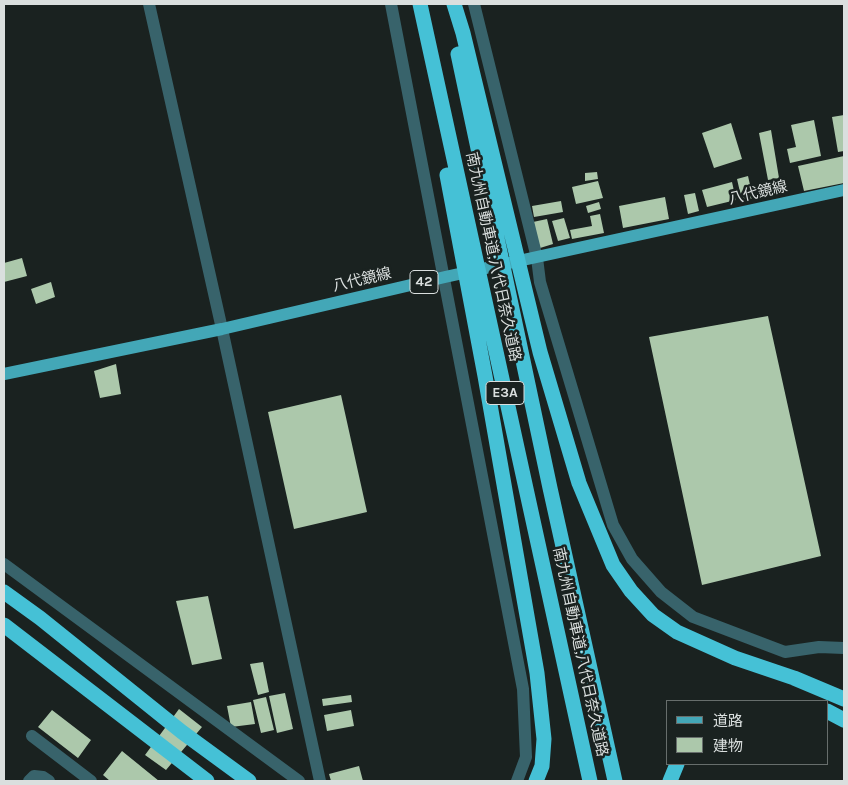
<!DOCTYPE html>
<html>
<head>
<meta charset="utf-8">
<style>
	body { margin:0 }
	#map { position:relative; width:848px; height:785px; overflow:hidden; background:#1a2220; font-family:Karla,"Noto Sans JP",sans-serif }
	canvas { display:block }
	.frame { position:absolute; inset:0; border:5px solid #dadfde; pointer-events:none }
	.legend { position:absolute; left:666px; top:700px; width:162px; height:65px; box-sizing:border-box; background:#1a2220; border:1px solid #676e6c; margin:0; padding:6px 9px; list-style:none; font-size:15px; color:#dadfde }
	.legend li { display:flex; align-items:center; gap:10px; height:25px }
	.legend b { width:25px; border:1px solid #676e6c }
</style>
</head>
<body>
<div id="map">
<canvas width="848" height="785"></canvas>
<div class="frame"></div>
<ul class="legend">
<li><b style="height:6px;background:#43a7b7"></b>道路</li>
<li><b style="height:14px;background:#acc8ab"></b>建物</li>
</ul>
</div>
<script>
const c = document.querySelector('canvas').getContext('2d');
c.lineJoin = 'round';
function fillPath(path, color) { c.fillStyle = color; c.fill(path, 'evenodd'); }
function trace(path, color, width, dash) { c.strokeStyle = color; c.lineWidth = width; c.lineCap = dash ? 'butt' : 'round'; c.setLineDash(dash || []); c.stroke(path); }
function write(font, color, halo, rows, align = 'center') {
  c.font = font + ' Karla,"Noto Sans JP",sans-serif'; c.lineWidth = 5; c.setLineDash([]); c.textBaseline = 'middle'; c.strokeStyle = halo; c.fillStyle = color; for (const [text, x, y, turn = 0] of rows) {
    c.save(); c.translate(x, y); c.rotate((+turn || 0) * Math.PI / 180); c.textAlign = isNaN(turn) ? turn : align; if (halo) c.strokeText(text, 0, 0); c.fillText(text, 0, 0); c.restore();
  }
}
const building = new Path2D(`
	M844,115V151L838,152L832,117Z
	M814,120L821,156L790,163L787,149L796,147L791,125Z
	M731,123L742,159L714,168L702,133Z
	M771,130L779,178L768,180L759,133Z
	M844,156V183L804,191L798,166Z
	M597,172L598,179L585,181V173Z
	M748,176L753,198L742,201L737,179Z
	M598,181L603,198L576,204L572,187Z
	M732,182L736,200L707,207L702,190Z
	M695,193L699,211L688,214L684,195Z
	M665,197L669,219L623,228L619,206Z
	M561,201L563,212L534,217L532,206Z
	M599,202L601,209L588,213L586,206Z
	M600,214L604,233L572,239L570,230L592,226L590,216Z
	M564,218L570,238L558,241L552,221Z
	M547,219L553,244L540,248L533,222Z
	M22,258L27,276L4,282V263Z
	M51,282L55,297L36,304L31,289Z
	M768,316L821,556L702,585L649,337Z
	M116,364L121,394L100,398L94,371Z
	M341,395L367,512L294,529L268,412Z
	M208,596L222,659L192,665L176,601Z
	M263,662L269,692L258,695L250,664Z
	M285,693L293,729L277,733L269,696Z
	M351,695L352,702L323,706L322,699Z
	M266,697L274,730L261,733L253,700Z
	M251,702L255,724L231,727L227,706Z
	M179,709L202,727L166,770L145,755Z
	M52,710L91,740L78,758L38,727Z
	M351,710L354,726L327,731L324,715Z
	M122,751L159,781H110L103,775Z
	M359,766L363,781H331L329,774Z`);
const minor = new Path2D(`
	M149,4L222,329L320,781
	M474,4L537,258L540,282L613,525L632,559L661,592L693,617L785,652L819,647L844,648
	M32,736L91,781
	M29,781L34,776L43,777L49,781`);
const tertiary = new Path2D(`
	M391,4L523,689L526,757L517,781
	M4,564L299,781`);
const primary = new Path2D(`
	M4,374L222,329L445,277L844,190`);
const motorway = new Path2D(`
	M420,4L590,781
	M454,4L463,33L540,352L579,483L613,565L631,591L653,615L677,632L735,658L794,678L844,699
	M458,54L550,488L615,781
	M447,175L485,376L537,673L544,739L542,766L536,781
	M4,592L40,618L182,732L249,781
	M4,625L207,781
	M827,711L844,720
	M670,781L677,764`);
const shields = [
	[424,282,28],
	[505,393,38]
];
const shieldNames = [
	["42",424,282],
	["E3A",505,393]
];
const streetNames = [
	["八代鏡線",758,193,-13],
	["南九州自動車道;八代日奈久道路",493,257,78],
	["八代鏡線",362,280,-13],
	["南九州自動車道;八代日奈久道路",580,652,78]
];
fillPath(building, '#acc8ab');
trace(minor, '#38636b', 12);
trace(tertiary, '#38636b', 12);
trace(primary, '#43a7b7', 12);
trace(motorway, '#45c1d6', 15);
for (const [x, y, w] of shields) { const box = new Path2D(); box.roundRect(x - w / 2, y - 11.5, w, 23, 4); c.fillStyle = '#1a2220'; c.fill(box); trace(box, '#dadfde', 1); }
write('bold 14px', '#dadfde', null, shieldNames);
write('15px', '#dadfde', '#1a2220', streetNames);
</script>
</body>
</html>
